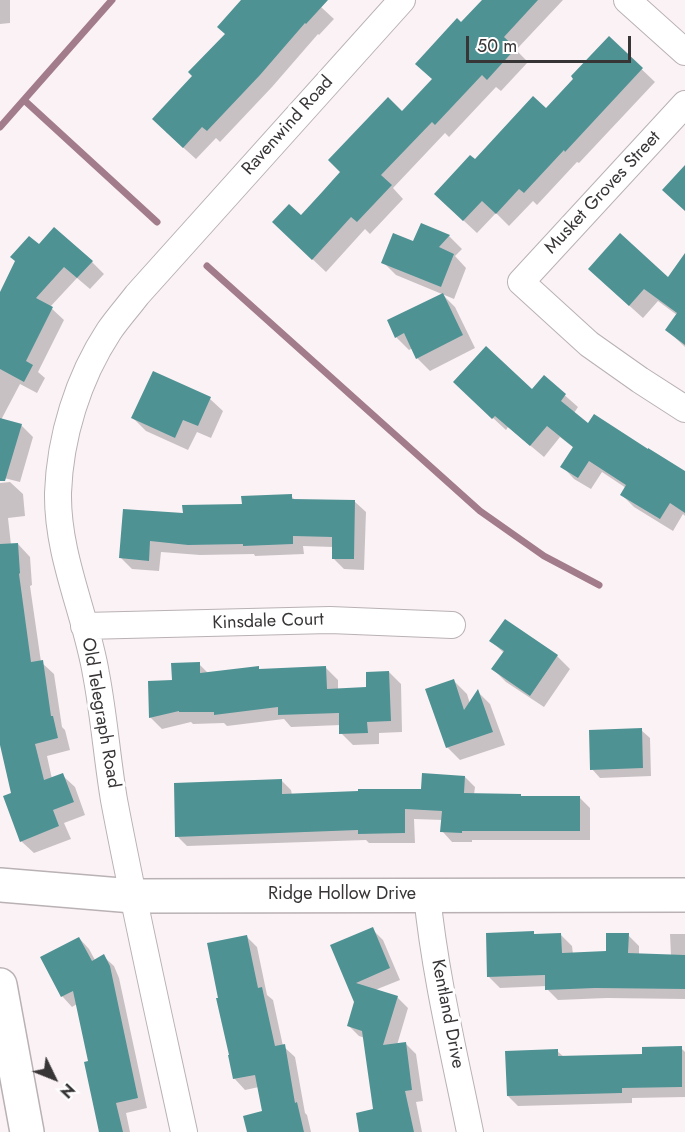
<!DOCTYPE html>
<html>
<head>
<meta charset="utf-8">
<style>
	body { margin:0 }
	#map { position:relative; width:685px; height:1132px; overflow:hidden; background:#fbf2f5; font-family:Jost,sans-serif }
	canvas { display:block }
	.north { position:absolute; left:24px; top:1048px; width:60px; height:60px; -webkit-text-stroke:4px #fff; paint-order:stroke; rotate:133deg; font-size:16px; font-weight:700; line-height:24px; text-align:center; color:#383536 }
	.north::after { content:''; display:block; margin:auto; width:21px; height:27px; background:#383536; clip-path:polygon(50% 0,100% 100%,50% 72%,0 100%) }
	.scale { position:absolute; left:466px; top:36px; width:165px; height:27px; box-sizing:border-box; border:3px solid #383536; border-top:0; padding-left:8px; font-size:18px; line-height:21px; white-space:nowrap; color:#383536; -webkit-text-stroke:4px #fff; paint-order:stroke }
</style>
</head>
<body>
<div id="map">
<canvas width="685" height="1132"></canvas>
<div class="north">N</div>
<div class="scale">50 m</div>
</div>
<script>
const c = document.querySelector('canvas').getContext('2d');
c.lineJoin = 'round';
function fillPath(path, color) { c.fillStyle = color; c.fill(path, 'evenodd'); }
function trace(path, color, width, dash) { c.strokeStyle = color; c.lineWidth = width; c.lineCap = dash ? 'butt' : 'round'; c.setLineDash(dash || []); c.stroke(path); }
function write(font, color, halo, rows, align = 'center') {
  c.font = font + ' Jost,sans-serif'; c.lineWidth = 6; c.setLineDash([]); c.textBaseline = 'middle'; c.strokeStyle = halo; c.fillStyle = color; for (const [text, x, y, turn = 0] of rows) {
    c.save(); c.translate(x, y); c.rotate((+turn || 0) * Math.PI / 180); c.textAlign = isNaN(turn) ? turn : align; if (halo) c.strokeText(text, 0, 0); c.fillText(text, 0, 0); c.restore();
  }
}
const shadow = new Path2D(`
	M0,0H10V23L0,24Z
	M243,0H327L321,7L334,19L319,35L318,34L272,87L220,142L216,138L196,159L166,132L194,76L226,34Z
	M484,0H563L516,50L528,62L501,91L496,87L449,137L445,133L393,188L403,199L370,234L365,229L326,272L287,235L301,217L433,80L462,24Z
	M609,38L655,82L579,163L577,162L537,205L533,201L509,226L496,213L477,233L449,207L475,162L546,110Z
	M421,225L449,236L462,249L455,256L466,268L454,299L396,275L383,262L414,243Z
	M39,247L92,262L104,274L90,289L77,278L50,307L64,320L38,372L45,378L37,393L20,384L1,420L21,425L33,437L20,482L0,477V296Z
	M685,269V347L667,330L677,315L658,301L643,318L603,282L668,279Z
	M442,294L455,307L475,348L430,371L417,358L413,348L409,350L396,337Z
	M544,377L578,407L574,413L588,426L685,473V516L683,514L673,531L634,507L622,495L626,488L602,472L591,489L574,479L562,466L574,448L560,437L544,457L508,427L506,430L467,394L532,391Z
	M210,399L223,411L211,438L197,432L188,450L146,431L133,418Z
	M10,482L23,494L25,516L8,518L11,545L18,544L30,557L32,585L30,586L41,662L54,674L62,727L65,730L70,750L47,756L52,779L62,775L75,787L85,815L64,823L71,839L34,853L21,841L13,794L0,741V483Z
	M291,496L295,500L354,501L366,512L364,570L344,569L333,558V547L303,546L304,554L255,556L254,554L200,555L161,552L159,571L132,569L121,558L184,515L243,506Z
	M491,641L557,656L570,669L544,707L506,682L493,669L504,653Z
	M199,664L209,674L258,668L261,670L326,668L338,680V690L368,689L389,672L401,684L402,732L379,733V744L353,745L341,733V725L291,727L284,719L227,726L224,723L193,724L191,722L162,729L150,717L173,682Z
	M454,681L467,694L470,704L478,692L490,704L505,745L460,760L447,747Z
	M641,730L650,738L651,776L600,778L592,769Z
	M465,777L475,787L474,795L523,798H580L590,808V840H472V842H452L442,831L443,820L414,819L415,843H369L366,840L187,846L177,836L281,780L291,790L292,795L422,790Z
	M372,929L383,940L400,980L375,990L397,997L408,1008L397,1045L405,1043L416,1054L423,1101L416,1102L422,1132H361L375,1111L365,1038L359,1036L348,1025L356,1002L332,946Z
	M533,933L536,935H561L572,946L573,954L607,953L628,935L639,946V955L671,956L670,934H685V999L607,998L558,1000L547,989V986L500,988L489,977Z
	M246,936L257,947L267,995L273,1000L283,1046L295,1057L305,1113L307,1115L311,1132H249L264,1112L259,1087L245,1090L234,1078Z
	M79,938L89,949L95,960L103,956L114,966L119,978L147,1108L126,1113L130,1132H98L101,1131L90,1062L77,1004L72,1007L62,996Z
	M681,1048L685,1052V1097L632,1098V1103L518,1106L508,1096L557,1051L564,1057L644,1055Z`);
const stream = new Path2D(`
	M24,100L157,222
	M0,127L112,0
	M207,266L480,511L544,556L599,585`);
const building = new Path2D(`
	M241,0H328L306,24L305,23L260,75L207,131L202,127L183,148L152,119L192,76L188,72L225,34L217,27Z
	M482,0H538L504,37L516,48L487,80L482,75L435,125L432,122L381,175L392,185L357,222L351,217L312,260L272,222L289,204L301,215L323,191L340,172L328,160L388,97L402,111L432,79L415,64L457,18L461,22Z
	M609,36L643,68L565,152L564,150L524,193L519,189L496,214L482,201L463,221L434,194L470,155L475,159L533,96L546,108L573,79L571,76Z
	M685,165V211L662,190Z
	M421,223L450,235L439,247L454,254L441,287L381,263L393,233L413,241Z
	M54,227L93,261L77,278L64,267L36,298L53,307L26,361L33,365L24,382L0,369V292L15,261L10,257L29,236L39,244Z
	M620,233L668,277L685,253V345L665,330L677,313L644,289L629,306L588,269Z
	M443,293L463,335L416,359L404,333L395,338L387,320Z
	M486,346L532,389L544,375L566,394L561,401L588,423L594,414L648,449V448L685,471V513L670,503L660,519L620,495L626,485L589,461L578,478L560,467L573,447L547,426L530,446L495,416L492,419L453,382Z
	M153,371L211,397L198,426L183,420L175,438L131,418Z
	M0,418L22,424L5,481H0Z
	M292,494V499L355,500L354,559H332V537L293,536V544L243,546V544L188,545L150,541L149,561L119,558L123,509L183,513L182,505L242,504L241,496Z
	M18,543L20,573L19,574L31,662L43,660L51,716H53L58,738L35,744L44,780L63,773L74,802L53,810L59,826L20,842L3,796L11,793L0,745V544Z
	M505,619L558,655L530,696L491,669L504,651L489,641Z
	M200,662V673L259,666V669L326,666L327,689L366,687V672L389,671L391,721L367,722L368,733L339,734V713L278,715V707L214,715V712H179V711L149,718L148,681L172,680L171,663Z
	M454,679L464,710L478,689L493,732L446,748L425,689Z
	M642,728L643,768L590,770L589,730Z
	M422,773L465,776L464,793L521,794V796H580V831H462V833L440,832L442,811L405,809V833L358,834V830L175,837L174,783L282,779V794L358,791V789H421Z
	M373,927L390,968L356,983L398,996L383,1045L406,1042L412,1090L405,1091L414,1132H359L356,1113L373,1109L362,1031L347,1026L354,1002L330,945Z
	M534,931V934L561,933L562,953L606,951V933H629L628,953L685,955V989L595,988L545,990V975L487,977L486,933Z
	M247,935L258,988L262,987L275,1046L285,1044L295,1103L297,1102L304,1132H247L243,1116L262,1111L255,1075L233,1079L228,1055H229L216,998H218L207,943Z
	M79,937L92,961L104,954L110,966L138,1098L116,1103L123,1132H99L84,1062L88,1061L73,991L61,997L40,957Z
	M682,1046V1087L622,1088V1093L507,1096L505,1051L558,1049V1056L642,1054V1047Z`);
const street = new Path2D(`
	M627,0L685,52
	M685,104L521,282L589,344L640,380L685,409
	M84,626L330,620L452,625
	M427,895C435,975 454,1053 470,1132
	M184,1132C160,1021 135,911 114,800C107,758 104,716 96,674C86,614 57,556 58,493C60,437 78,378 109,331C118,318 128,307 137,295L402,0`);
const secondary = new Path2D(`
	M0,885L133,896L685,895
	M0,985L27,1132`);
const streetNames = [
	["Ravenwind Road",288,126,-48],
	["Musket Groves Street",603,193,-47],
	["Kinsdale Court",268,622,-2],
	["Old Telegraph Road",100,713,80],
	["Ridge Hollow Drive",342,895],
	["Kentland Drive",447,1014,79]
];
fillPath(shadow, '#0003');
trace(stream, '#a27c8a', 7);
fillPath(building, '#4f9294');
trace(street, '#b9b1b4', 28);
trace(secondary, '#b9b1b4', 36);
trace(street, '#fff', 26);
trace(secondary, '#fff', 33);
write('18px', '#383536', '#fff', streetNames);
</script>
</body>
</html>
